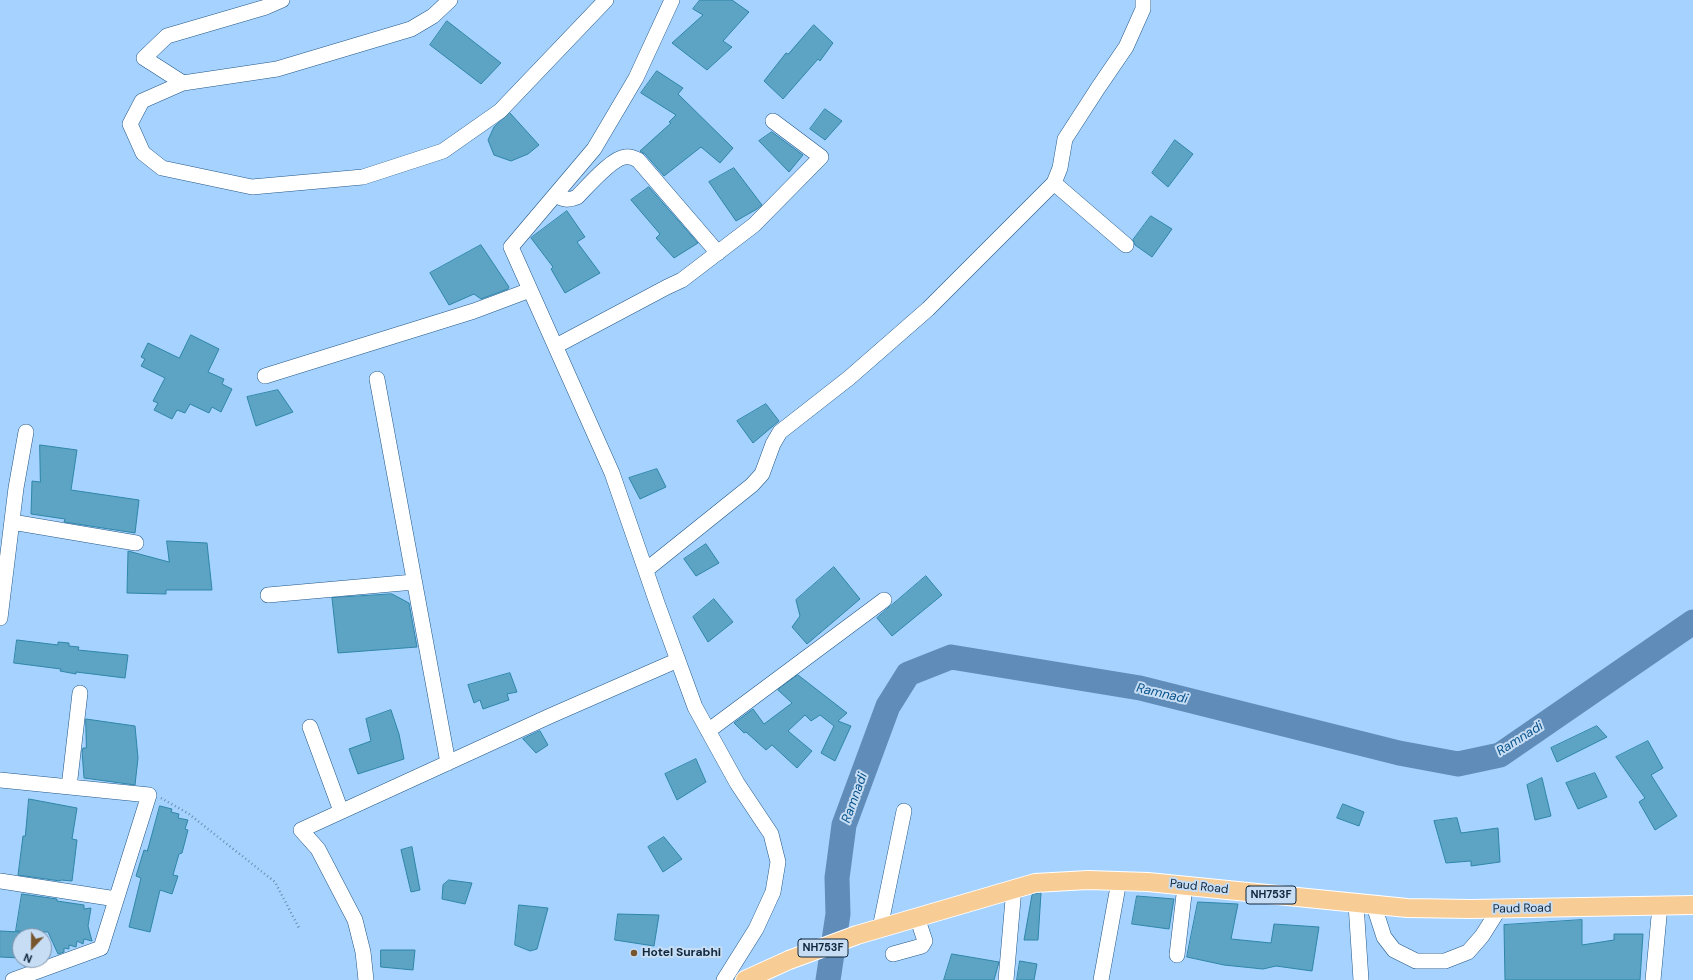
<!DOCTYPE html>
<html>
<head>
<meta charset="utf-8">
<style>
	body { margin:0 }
	#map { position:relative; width:1693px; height:980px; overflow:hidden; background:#a6d2ff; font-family:"DM Sans",sans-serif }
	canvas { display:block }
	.north { position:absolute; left:12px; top:928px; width:40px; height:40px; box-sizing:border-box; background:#c7ddf4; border:1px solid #7e94aa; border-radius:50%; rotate:202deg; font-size:11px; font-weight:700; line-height:16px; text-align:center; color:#10263b }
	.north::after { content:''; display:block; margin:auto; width:14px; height:18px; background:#77552d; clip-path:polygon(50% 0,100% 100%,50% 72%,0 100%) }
</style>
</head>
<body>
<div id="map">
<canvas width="1693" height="980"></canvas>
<div class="north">N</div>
</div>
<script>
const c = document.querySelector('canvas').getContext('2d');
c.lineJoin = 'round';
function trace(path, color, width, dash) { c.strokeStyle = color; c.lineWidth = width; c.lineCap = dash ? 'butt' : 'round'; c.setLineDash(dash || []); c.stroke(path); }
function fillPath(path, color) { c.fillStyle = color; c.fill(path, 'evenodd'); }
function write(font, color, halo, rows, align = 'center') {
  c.font = font + ' "DM Sans",sans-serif'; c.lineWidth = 4; c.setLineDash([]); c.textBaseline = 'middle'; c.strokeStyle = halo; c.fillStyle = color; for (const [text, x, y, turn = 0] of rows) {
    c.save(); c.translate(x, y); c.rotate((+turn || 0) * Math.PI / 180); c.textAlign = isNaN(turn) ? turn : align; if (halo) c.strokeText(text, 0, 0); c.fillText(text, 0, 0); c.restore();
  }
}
const river = new Path2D(`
	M828,980L838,914L837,878L844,825L888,706L908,674L951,657L1140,688L1399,753L1458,764L1500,755L1693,622`);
const building = new Path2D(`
	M700,0H732L749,12L723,41L732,47L707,70L672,43L703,15L693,9Z
	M447,21L501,63L481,84L430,45Z
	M814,25L833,43L820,61L818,59L783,99L764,81L786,53L788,54Z
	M657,71L683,88L678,94L733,148L720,163L701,147L664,176L645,154L640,151L671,123L669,122L676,115L641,93Z
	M825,109L842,121L825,140L810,129Z
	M510,113L539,145L528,154L511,161L494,155L488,140L494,127Z
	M772,132L803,155L789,172L759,141Z
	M1175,140L1193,154L1168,187L1152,173Z
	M734,168L762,205L757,209L736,221L709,182Z
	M649,187L698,243L674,258L656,238L660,234L631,200Z
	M567,211L585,237L577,242L600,273L565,293L551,269L553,267L531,238Z
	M1151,216L1172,229L1152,257L1135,245L1133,240Z
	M481,245L509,287L508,289L481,299L474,294L449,305L430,273Z
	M191,335L219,349L208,372L224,379L222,384L232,389L221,412L212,407L209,413L190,404L185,413L177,410L172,419L154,410L158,403L153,401L165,378L141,366L145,359L141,357L148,343L179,358Z
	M278,390L293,412L256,426L247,397Z
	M766,404L779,421L753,443L737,421Z
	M40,445L77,450L71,490L139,500L135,533L64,522L65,519L31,514L32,481L40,482Z
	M657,469L666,487L640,499L629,478Z
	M167,541L207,543L212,590H166V594L127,593L128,551L169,562Z
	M706,544L719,563L696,576L684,559Z
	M834,567L860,599L807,644L792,627L800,616L796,600Z
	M926,576L942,595L892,636L877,618Z
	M392,594L409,603L417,647L338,653L332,598Z
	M714,599L733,622L708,642L693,617Z
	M17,640L58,645V642L69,643V646L79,647L78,650L128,655L125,678L76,672V674L60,671L61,669L14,663Z
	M510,673L517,692L507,694L509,700L483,709L480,700L474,703L468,685Z
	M798,675L847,713L838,721L851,726L835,761L821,753L834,726L820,715L811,721L805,715L788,731L812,751L797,768L772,745L766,750L746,732L744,733L734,723L753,709L764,724L792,703L778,690Z
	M391,710L399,734L404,759L358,774L349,749L371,741L366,719Z
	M86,719L135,726L138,758L135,785L84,778L82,751L83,748H86Z
	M1597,726L1607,737L1557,762L1551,748Z
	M540,731L548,745L536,753L523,739Z
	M1648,741L1663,768L1651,775L1677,816L1655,830L1639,802L1645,798L1616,757Z
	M696,759L706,782L677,800L665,774Z
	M1595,773L1607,797L1578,809L1566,783Z
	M1542,778L1551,816L1535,820L1527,785Z
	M29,799L77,808L72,839L77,840L72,881L61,880L60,881L18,875L23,836H25Z
	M1343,804L1364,812L1359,826L1337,818Z
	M160,806L172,809L171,812L179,814L178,818L188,820L185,829L188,830L182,853L179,854L173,875L178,876L172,894L160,890L150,932L129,927L141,878L136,876L144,850L147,851Z
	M1457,818L1461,833L1498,828L1500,862L1471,866V861L1446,863L1434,821Z
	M664,837L682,859L663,872L648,847Z
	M412,847L420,890L411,892L401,850Z
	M449,880L472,883L465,904L442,899L443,885Z
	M1041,893L1038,940H1024L1032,895Z
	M22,894L57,899V901L84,905V909L91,908L88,926L92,941L84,939L83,944L77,941L76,947L69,945V949L64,948V952L58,954L48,932L16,931Z
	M1137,896L1174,899L1169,929L1132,924Z
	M1198,902L1238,904L1231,939L1271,943L1274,924L1319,927L1312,971L1276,966L1263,969L1224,965L1187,957Z
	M519,905L548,908L537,949L530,951L515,945Z
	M618,914L659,915L654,946L615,940Z
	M1582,920V945L1614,940V934H1643L1640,980H1505L1504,925Z
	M0,931L20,932V958L0,957Z
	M381,950H415L413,970L381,967Z
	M952,954L999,962L994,980H944Z
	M1020,961L1037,964L1034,980H1017Z`);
const path = new Path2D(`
	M161,798L189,814L275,882L299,928`);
const minor = new Path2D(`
	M282,0L266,7L167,36L144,58L183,83L142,101L130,124L143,153L162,168L252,187L363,177L443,151L500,111L606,0
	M672,0L636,78L594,149L511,247L612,473L657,603L695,707L737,783L771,834L778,862L773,892L756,929L724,980
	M183,83L277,69L411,29L433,16L450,0
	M1054,183L1126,245
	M555,195C563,199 568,201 577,197C587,187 612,158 625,157C630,156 634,158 638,160L718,253
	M556,346L667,287L682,280L754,225L821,157L773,121
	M265,376L474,311L530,290
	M377,379L448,763
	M12,522L136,543
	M646,570L752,485L762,474L773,444L780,432L849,378L928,309L1054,183L1060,168L1065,139L1098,88L1126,47L1143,9V0
	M268,595L414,582
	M0,618L16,488L26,432
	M310,727L341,811
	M708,731L884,600
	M0,780L149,795L101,948L13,980
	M69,787L80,693
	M0,881L116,899
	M1356,904L1361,980
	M1374,906L1384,937L1394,950L1416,961H1445L1468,952L1482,936L1499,909
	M880,928L904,811
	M893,954L922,946L925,941L917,917
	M1177,955L1185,886
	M366,980L363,952L355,920L318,849L301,830L550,716L678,660
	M1006,980L1014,888
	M1101,980L1119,881
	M1653,980L1660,906`);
const major = new Path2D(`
	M745,980L789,960L857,935L1035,883L1088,880L1148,882L1407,908L1471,909L1693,905`);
const markers = [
	[634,953,4,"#77552d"]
];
const shields = [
	[1271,895,50],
	[823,948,50]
];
const shieldNames = [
	["NH753F",1271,895],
	["NH753F",823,948]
];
const streetNames = [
	["Paud Road",1199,887,6],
	["Paud Road",1522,909,-1]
];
const poiNames = [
	["Hotel Surabhi",642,953]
];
const waterNames = [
	["Ramnadi",1162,694,13],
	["Ramnadi",1520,739,-32],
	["Ramnadi",855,798,-70]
];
trace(river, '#5f8cb9', 25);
fillPath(building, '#5da3c3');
trace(building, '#2e86a9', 1);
trace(minor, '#225888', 16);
trace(major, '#fff', 20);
trace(path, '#6a8eb1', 2.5, [1, 3]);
trace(minor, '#fff', 15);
trace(major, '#f8cc95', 18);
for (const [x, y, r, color] of markers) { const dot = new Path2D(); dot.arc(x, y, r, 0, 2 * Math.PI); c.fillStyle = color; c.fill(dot); trace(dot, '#c7ddf4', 1.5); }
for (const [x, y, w] of shields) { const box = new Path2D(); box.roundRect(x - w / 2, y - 9, w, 18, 3); c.fillStyle = '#c7ddf4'; c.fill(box); trace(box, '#10263b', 1); }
write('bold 11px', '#10263b', null, shieldNames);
write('12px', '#10263b', '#c7ddf4', streetNames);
write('bold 12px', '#10263b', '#c7ddf4', poiNames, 'left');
write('italic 13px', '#08528b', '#c7ddf4', waterNames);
</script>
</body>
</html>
